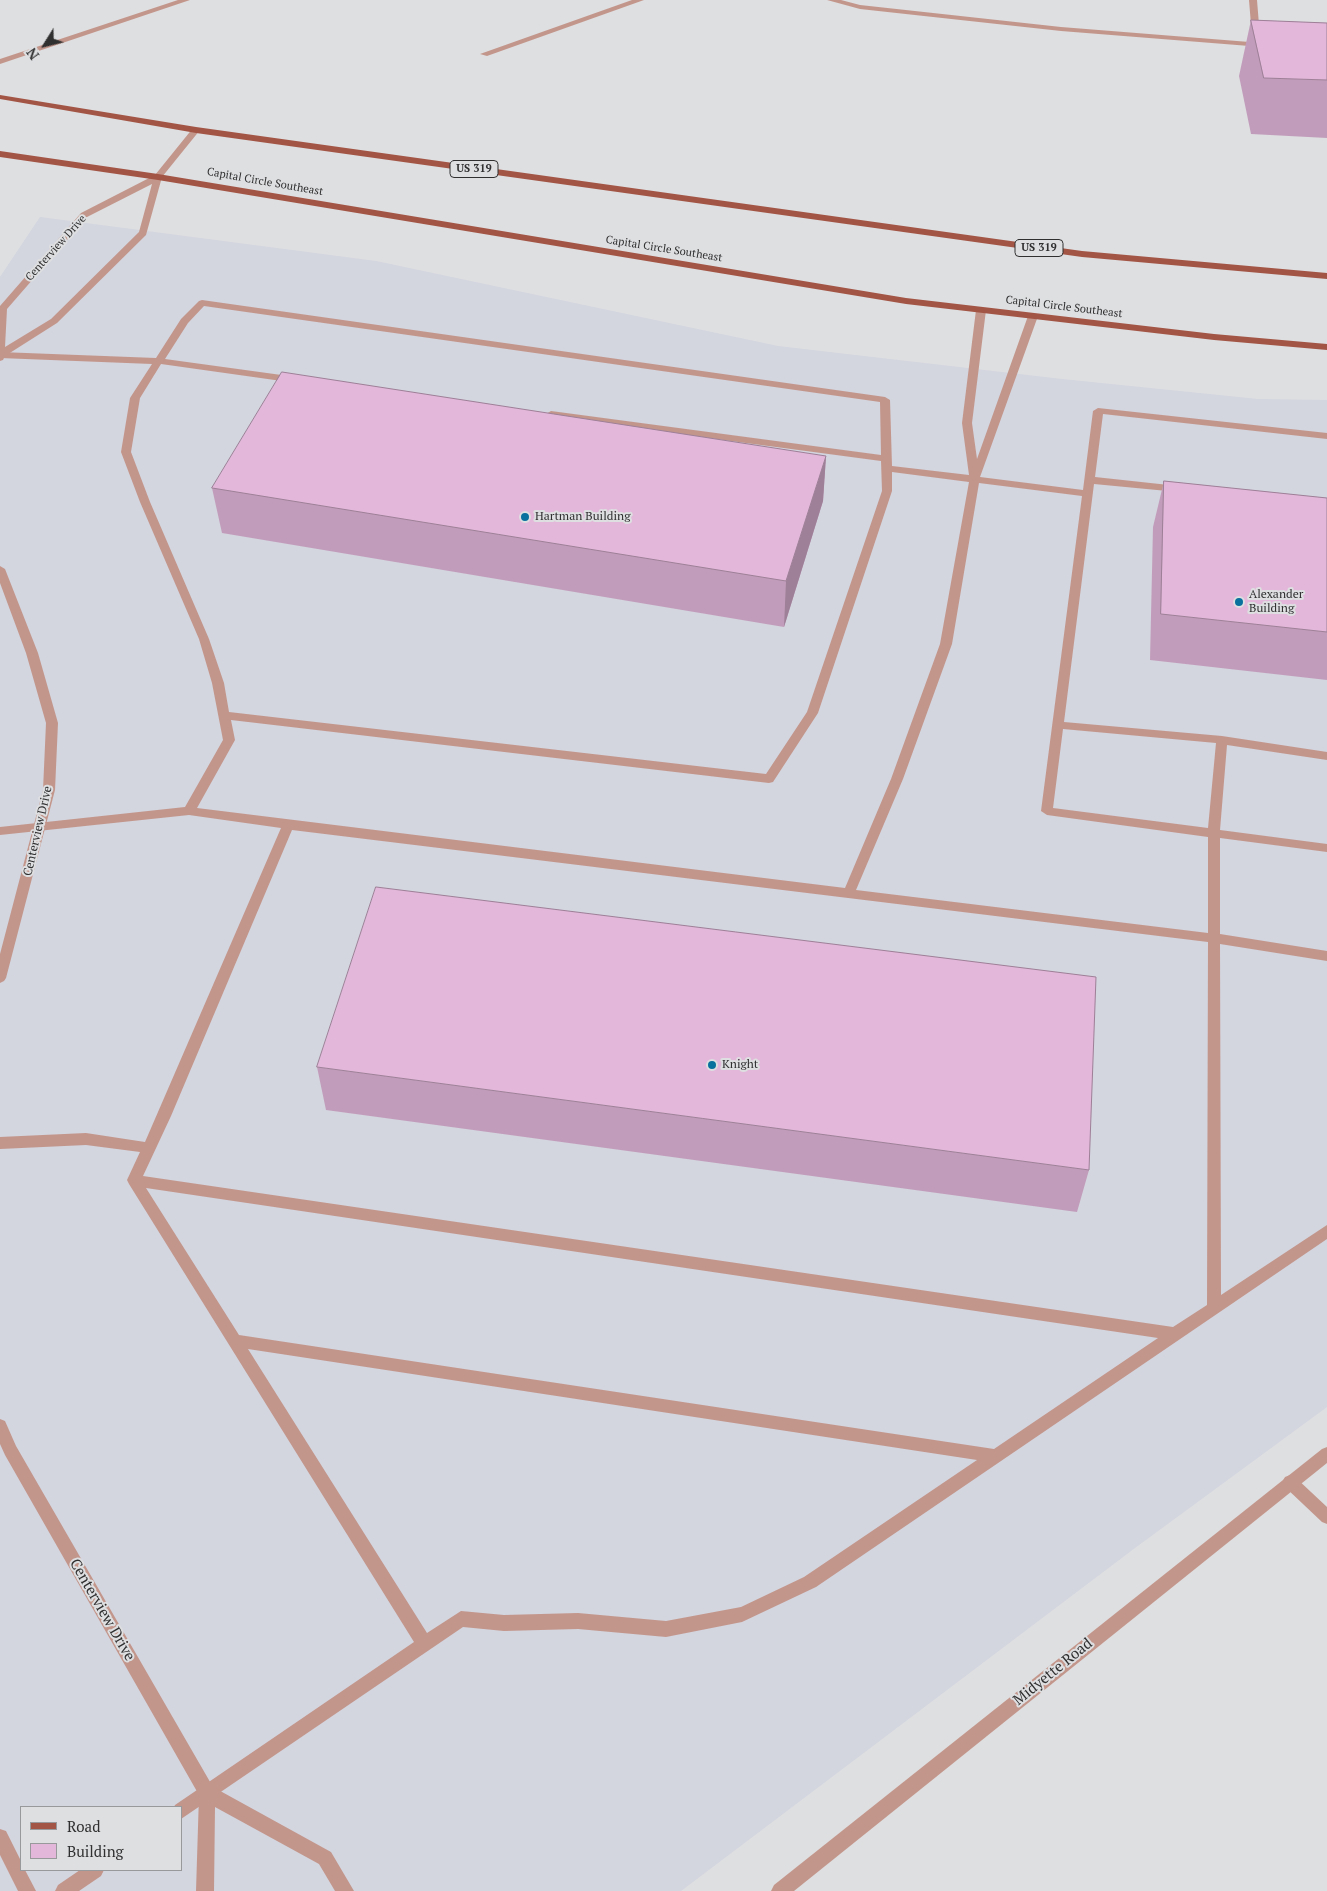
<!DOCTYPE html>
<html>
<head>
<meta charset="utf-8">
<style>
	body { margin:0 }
	#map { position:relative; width:1327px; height:1891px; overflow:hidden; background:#dedfe1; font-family:"PT Serif",serif }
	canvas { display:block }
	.legend { position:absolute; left:20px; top:1806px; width:162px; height:65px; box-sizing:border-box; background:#dedfe1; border:1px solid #98999b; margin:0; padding:6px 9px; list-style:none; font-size:15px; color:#303031 }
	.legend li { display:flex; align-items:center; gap:10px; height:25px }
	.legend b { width:25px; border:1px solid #98999b }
	.north { position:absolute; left:20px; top:20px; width:50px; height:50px; -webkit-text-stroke:4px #dedfe1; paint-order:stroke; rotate:234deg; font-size:14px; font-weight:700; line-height:20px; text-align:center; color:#303031 }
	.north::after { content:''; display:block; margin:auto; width:18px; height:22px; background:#303031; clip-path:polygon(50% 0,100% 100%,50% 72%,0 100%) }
</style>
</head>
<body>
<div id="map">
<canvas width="1327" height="1891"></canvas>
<ul class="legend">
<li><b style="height:6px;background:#a35545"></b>Road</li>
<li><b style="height:14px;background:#e2b7d9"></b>Building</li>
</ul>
<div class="north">N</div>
</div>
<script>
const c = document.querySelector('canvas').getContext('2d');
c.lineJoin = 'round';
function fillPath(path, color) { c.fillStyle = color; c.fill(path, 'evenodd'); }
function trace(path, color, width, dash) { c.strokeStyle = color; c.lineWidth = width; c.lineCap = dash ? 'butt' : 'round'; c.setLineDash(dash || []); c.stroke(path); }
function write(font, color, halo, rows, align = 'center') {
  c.font = font + ' "PT Serif",serif'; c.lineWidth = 4; c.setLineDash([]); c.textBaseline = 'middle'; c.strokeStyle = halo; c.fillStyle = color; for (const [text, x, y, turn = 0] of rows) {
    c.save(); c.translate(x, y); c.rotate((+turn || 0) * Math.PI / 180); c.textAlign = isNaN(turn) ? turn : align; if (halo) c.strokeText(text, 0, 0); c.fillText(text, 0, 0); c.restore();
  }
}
const built = new Path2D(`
	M40,217L376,261L778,346L1062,379L1258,399L1327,400V1407L1135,1548L681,1891H0V277ZM21,1807H181V1870H21Z`);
const service = new Path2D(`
	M632,0H644L487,56L480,54Z
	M827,0H841L860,5L1061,27L1262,43L1266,45L1262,47L1061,31L860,9Z
	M1249,0H1257L1260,37L1256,39L1252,37Z
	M202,300L885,397L890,400L892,466L969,475L962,423L976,310L981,307L986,310L972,423L977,459L1028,316L1033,313L1038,316L980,477L1083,490L1093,411L1098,408L1327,433V439L1103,414L1095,477L1178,486L1183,489L1178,492L1094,484L1064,722L1222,736L1327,752V760L1227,745L1220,830L1327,844V852L1220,838V934L1327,951V961L1220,944L1221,1295L1327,1225V1239L816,1587L742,1622L666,1637L578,1629L504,1631L463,1627L181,1819V1807H174L175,1805L414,1642L129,1184L127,1180L140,1152L86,1145L0,1149V1137L86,1133L145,1142L281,828L189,815L0,835V827L185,807L223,740L212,683L199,639L140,502L121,452L130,398L152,364L0,358V352L156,358L181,319L199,301ZM204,306L880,402L881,455L551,411L546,414L551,417L881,461L882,491L807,712L766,774L229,712L224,683L209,639L150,502L131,452L140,398L161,364L296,383L301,380L296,377L165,359L188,323ZM892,472L969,482L940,644L891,779L845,888L197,808L235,740L231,720L769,783L773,782L818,713L892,491ZM979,483L1082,496L1041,811L1047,815L1208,837V933L856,890L903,779L952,644ZM1063,729L1216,743L1208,828L1053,808ZM292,830L1208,942L1207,1305L1173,1327L143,1176L171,1116ZM146,1188L1158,1338L994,1449L239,1335ZM248,1349L977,1460L804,1577L741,1607L666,1621L578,1613L504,1615L461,1611L427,1633Z
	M1290,1475L1295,1477L1327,1507V1524L1322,1522L1285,1487L1282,1482L1285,1477Z
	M0,1829L6,1831L21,1861V1870H25L36,1891H18L0,1855Z
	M80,1870H104L101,1876L79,1891H55L58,1885Z`);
const minor = new Path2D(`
	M178,0H190L0,64V59Z
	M193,128L200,130L162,177L146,235L57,323L5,356L3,360L0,361V306L81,213L155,175ZM152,184L139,232L51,319L5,347L7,309L87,217Z
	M0,566L5,569L38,653L58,723L55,790L6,978L4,981L0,983V954L43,790L46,723L26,653L0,583Z
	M0,1419L5,1421L16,1446L213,1787L331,1852L354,1891H335L319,1864L215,1807L214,1891H196L199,1795L5,1455L0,1444Z`);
const tertiary = new Path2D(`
	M1327,1447V1463L794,1891H771L774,1885L1322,1449Z`);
const primary = new Path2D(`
	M0,95L196,127L1082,251L1327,273V279L1082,257L196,133L0,99Z
	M0,151L158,174L906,298L1214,334L1327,344V350L1214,340L906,304L158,180L0,157Z`);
const wall = new Path2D(`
	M1251,20L1327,23V138L1251,134L1239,76Z
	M826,456L823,501L784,627L222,533L212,488Z
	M1164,481L1327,498V680L1150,660L1153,527Z
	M317,1067L1089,1170L1077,1212L326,1110Z`);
const shadedWall = new Path2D(`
	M826,456L823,501L784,627L786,581Z`);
const building = new Path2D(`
	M1251,20L1327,23V80L1264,78Z
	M282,372L826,456L786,581L212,488Z
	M1164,481L1327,498V632L1161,614Z
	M376,887L1096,977L1089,1170L317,1067Z`);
const markers = [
	[525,517,5,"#08719d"],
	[1239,602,5,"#08719d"],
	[712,1065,5,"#08719d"]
];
const shields = [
	[474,169,48],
	[1039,248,48]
];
const shieldNames = [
	["US 319",474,169],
	["US 319",1039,248]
];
const farStreetnames = [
	["Capital Circle Southeast",265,182,10],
	["Centerview Drive",56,248,-48],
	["Capital Circle Southeast",664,249,9],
	["Capital Circle Southeast",1064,307,7]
];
const poiNames = [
	["Hartman Building",535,517],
	["Alexander",1249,595],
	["Building",1249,609],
	["Knight",722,1065]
];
const streetNames = [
	["Centerview Drive",38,831,-77]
];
const nearStreetnames = [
	["Centerview Drive",102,1610,60],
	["Midyette Road",1053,1672,-39]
];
fillPath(built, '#d3d5df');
fillPath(service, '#c3968b');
fillPath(minor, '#c3968b');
fillPath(tertiary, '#c3968b');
fillPath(primary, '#a35545');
fillPath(wall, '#c29dbb');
fillPath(shadedWall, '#9e8098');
fillPath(building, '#e2b7d9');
trace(building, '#9e8098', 1);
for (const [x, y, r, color] of markers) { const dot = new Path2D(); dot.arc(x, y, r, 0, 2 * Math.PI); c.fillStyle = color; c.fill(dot); trace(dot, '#dedfe1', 2); }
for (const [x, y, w] of shields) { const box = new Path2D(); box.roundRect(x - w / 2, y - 8.5, w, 17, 4); c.fillStyle = '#dedfe1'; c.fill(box); trace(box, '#303031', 1); }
write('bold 11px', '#303031', null, shieldNames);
write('11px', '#303031', '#dedfe1', farStreetnames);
write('12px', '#303031', '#dedfe1', poiNames, 'left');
write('12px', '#303031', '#dedfe1', streetNames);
write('15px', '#303031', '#dedfe1', nearStreetnames);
</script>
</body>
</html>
